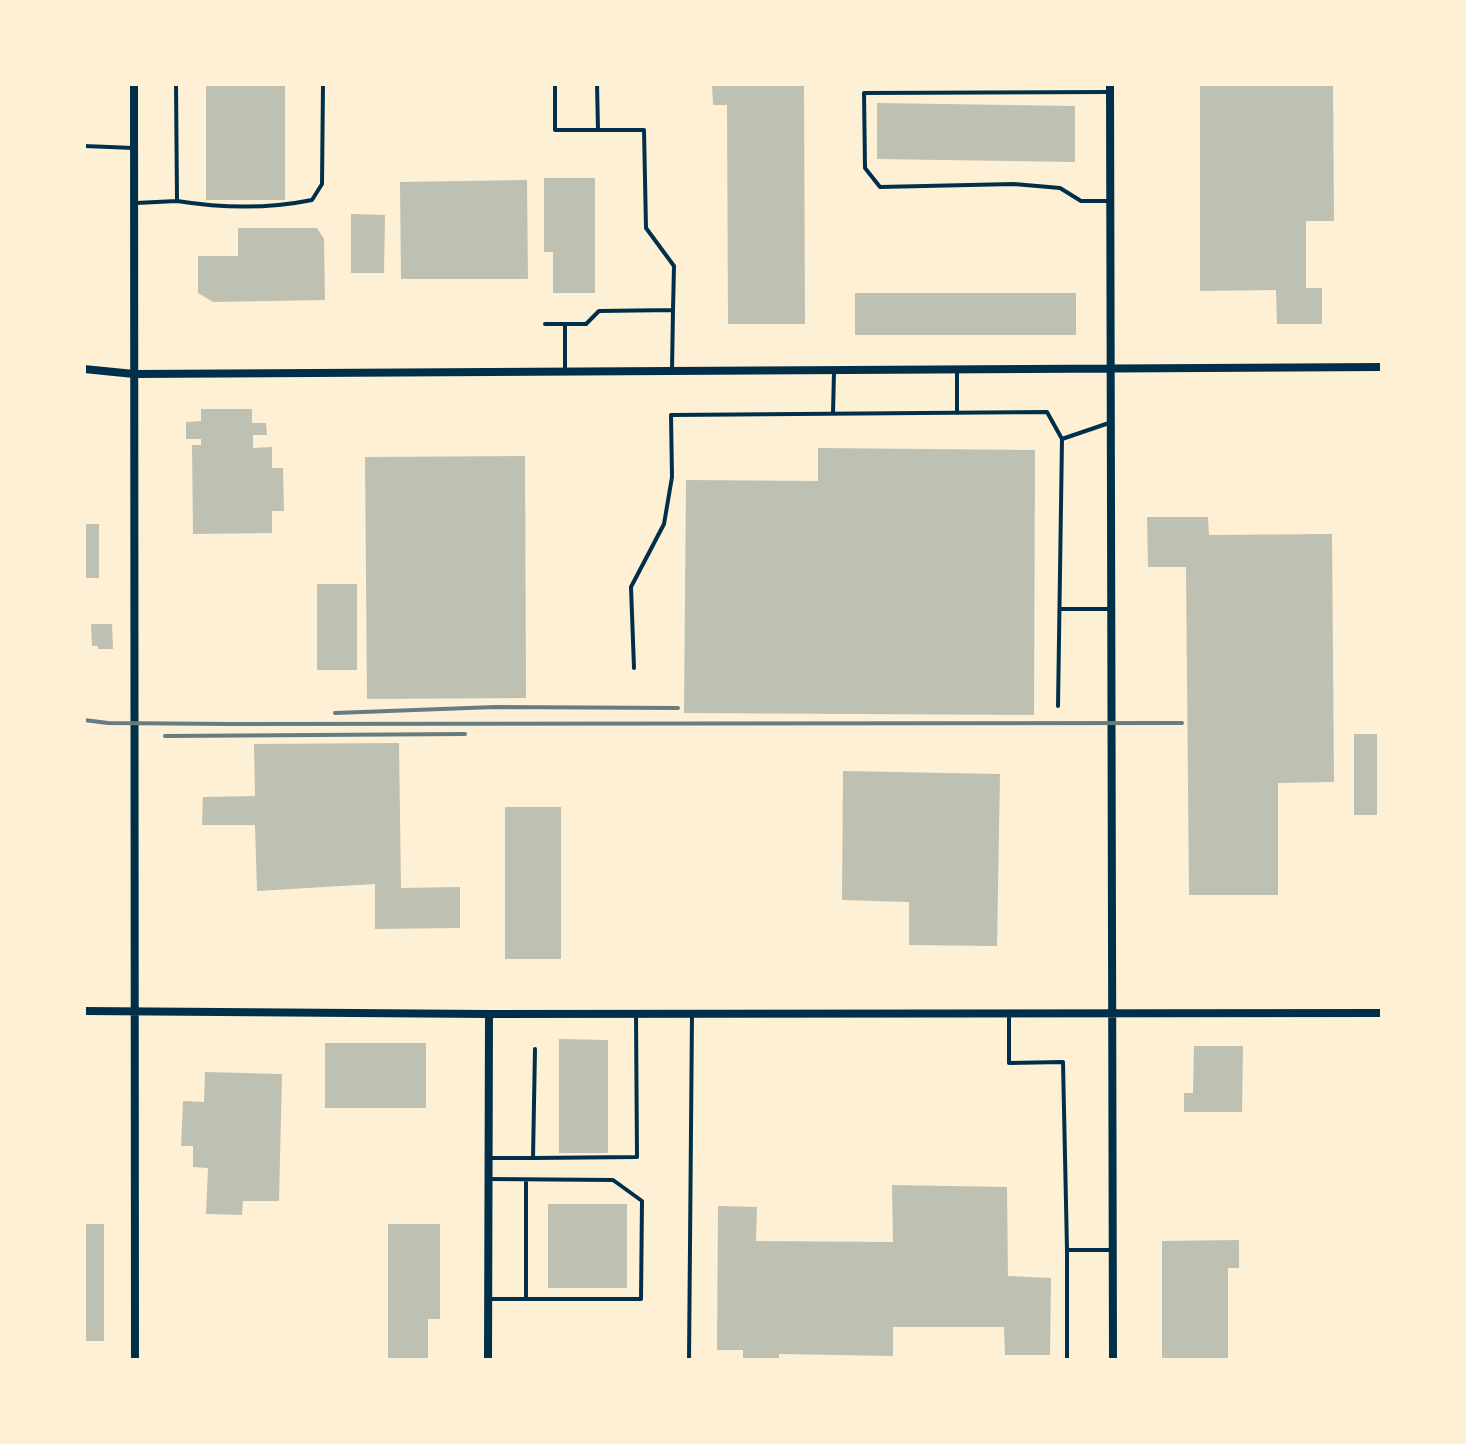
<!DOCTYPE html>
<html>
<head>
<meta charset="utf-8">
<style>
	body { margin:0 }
	#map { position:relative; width:1466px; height:1444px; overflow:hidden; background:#fdf0d5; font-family:"PT Serif",serif }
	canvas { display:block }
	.frame { position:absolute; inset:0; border:86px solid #fdf0d5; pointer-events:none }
</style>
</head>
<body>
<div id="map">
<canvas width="1466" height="1444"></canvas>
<div class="frame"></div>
</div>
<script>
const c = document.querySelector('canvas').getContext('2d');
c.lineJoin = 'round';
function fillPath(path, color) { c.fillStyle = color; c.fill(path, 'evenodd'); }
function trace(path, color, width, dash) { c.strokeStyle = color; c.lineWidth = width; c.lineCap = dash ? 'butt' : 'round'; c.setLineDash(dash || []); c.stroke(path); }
const building = new Path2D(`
	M206,84H285V200H206Z
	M712,84H804L805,324H728L727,105H713Z
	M1200,84H1333L1334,221H1306V288H1322V324H1277L1276,290L1200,291Z
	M877,103L1075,106V162L877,159Z
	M544,178H595V293H553V252H544Z
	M527,180L528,279H401L400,182Z
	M351,214L385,215L384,273H351Z
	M238,228H317L324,239L325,300L213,302L198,293V256H238Z
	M855,293H1076V335H855Z
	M201,409H252V423H266L267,435H253V448L272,447V468H283L284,511H272V533L193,534L192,445H201V439H186V422L201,421Z
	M818,448L1035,450L1034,715L684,713L686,480L818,481Z
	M525,456L526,698L367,699L365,457Z
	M1147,517H1208L1209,535L1332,534L1334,782L1278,783V895H1189L1186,567H1148Z
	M84,524H99V578H84Z
	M317,584H357V670H317Z
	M91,624H112L113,649H98V646H92Z
	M1354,734H1377V815H1354Z
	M399,743L401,888L460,887V928L375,929V884L257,891L255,825H202L203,797L255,796L254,744Z
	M843,771L1000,774L997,946L909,945V902L842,900Z
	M505,807H561V959H505Z
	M559,1039L608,1040V1153H559Z
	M325,1043H426V1108H325Z
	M1194,1046H1243L1242,1112H1184V1093H1193Z
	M205,1072L282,1074L279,1201H243L242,1215L206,1214L208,1168L193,1167V1146H181L183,1101L204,1102Z
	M892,1185L1007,1187L1008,1276L1051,1278L1050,1355H1005L1004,1327H893V1356L779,1354V1360H743V1350H717L718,1206L757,1207L756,1241L893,1242Z
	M548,1204H627V1288H548Z
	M84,1224H104V1341H84Z
	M388,1224H440V1319H428V1360H388Z
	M1239,1240V1268H1228V1360H1162V1241Z`);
const service = new Path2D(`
	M555,84V130H644L646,228L674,266L673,310
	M597,84L598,130
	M1108,92L864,93L865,168L880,187L1014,184L1060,188L1081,201H1110
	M84,146L134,148
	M177,201C221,208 268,209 312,200L322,184L323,84
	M136,203L177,201L176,84
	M545,324H565V371
	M565,324H586L599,311L673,310L672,370
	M957,371V413
	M833,413L834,372
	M1060,609H1109
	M634,668L631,587L664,524L672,477L671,415L1047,412L1062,439
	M1058,706L1062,439L1109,423
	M1009,1012V1063L1063,1062L1067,1250
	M489,1158H533L535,1049
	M533,1158L637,1157L636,1016
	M489,1179L613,1180L642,1201L641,1299H489
	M526,1298V1180
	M689,1360L692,1014
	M1067,1360V1250H1110`);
const minor = new Path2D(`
	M134,84L135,1360
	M1110,84L1113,1360
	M84,369L134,374L1382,367
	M84,1011L489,1014L1382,1013
	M488,1360L489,1014`);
const rail = new Path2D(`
	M335,713L495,707L678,708
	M84,720L108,723L231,724L1182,723
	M165,736L465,734`);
fillPath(building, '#bec0b2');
trace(service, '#003049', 4);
trace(minor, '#003049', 8);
trace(rail, '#657d81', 4);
</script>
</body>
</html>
